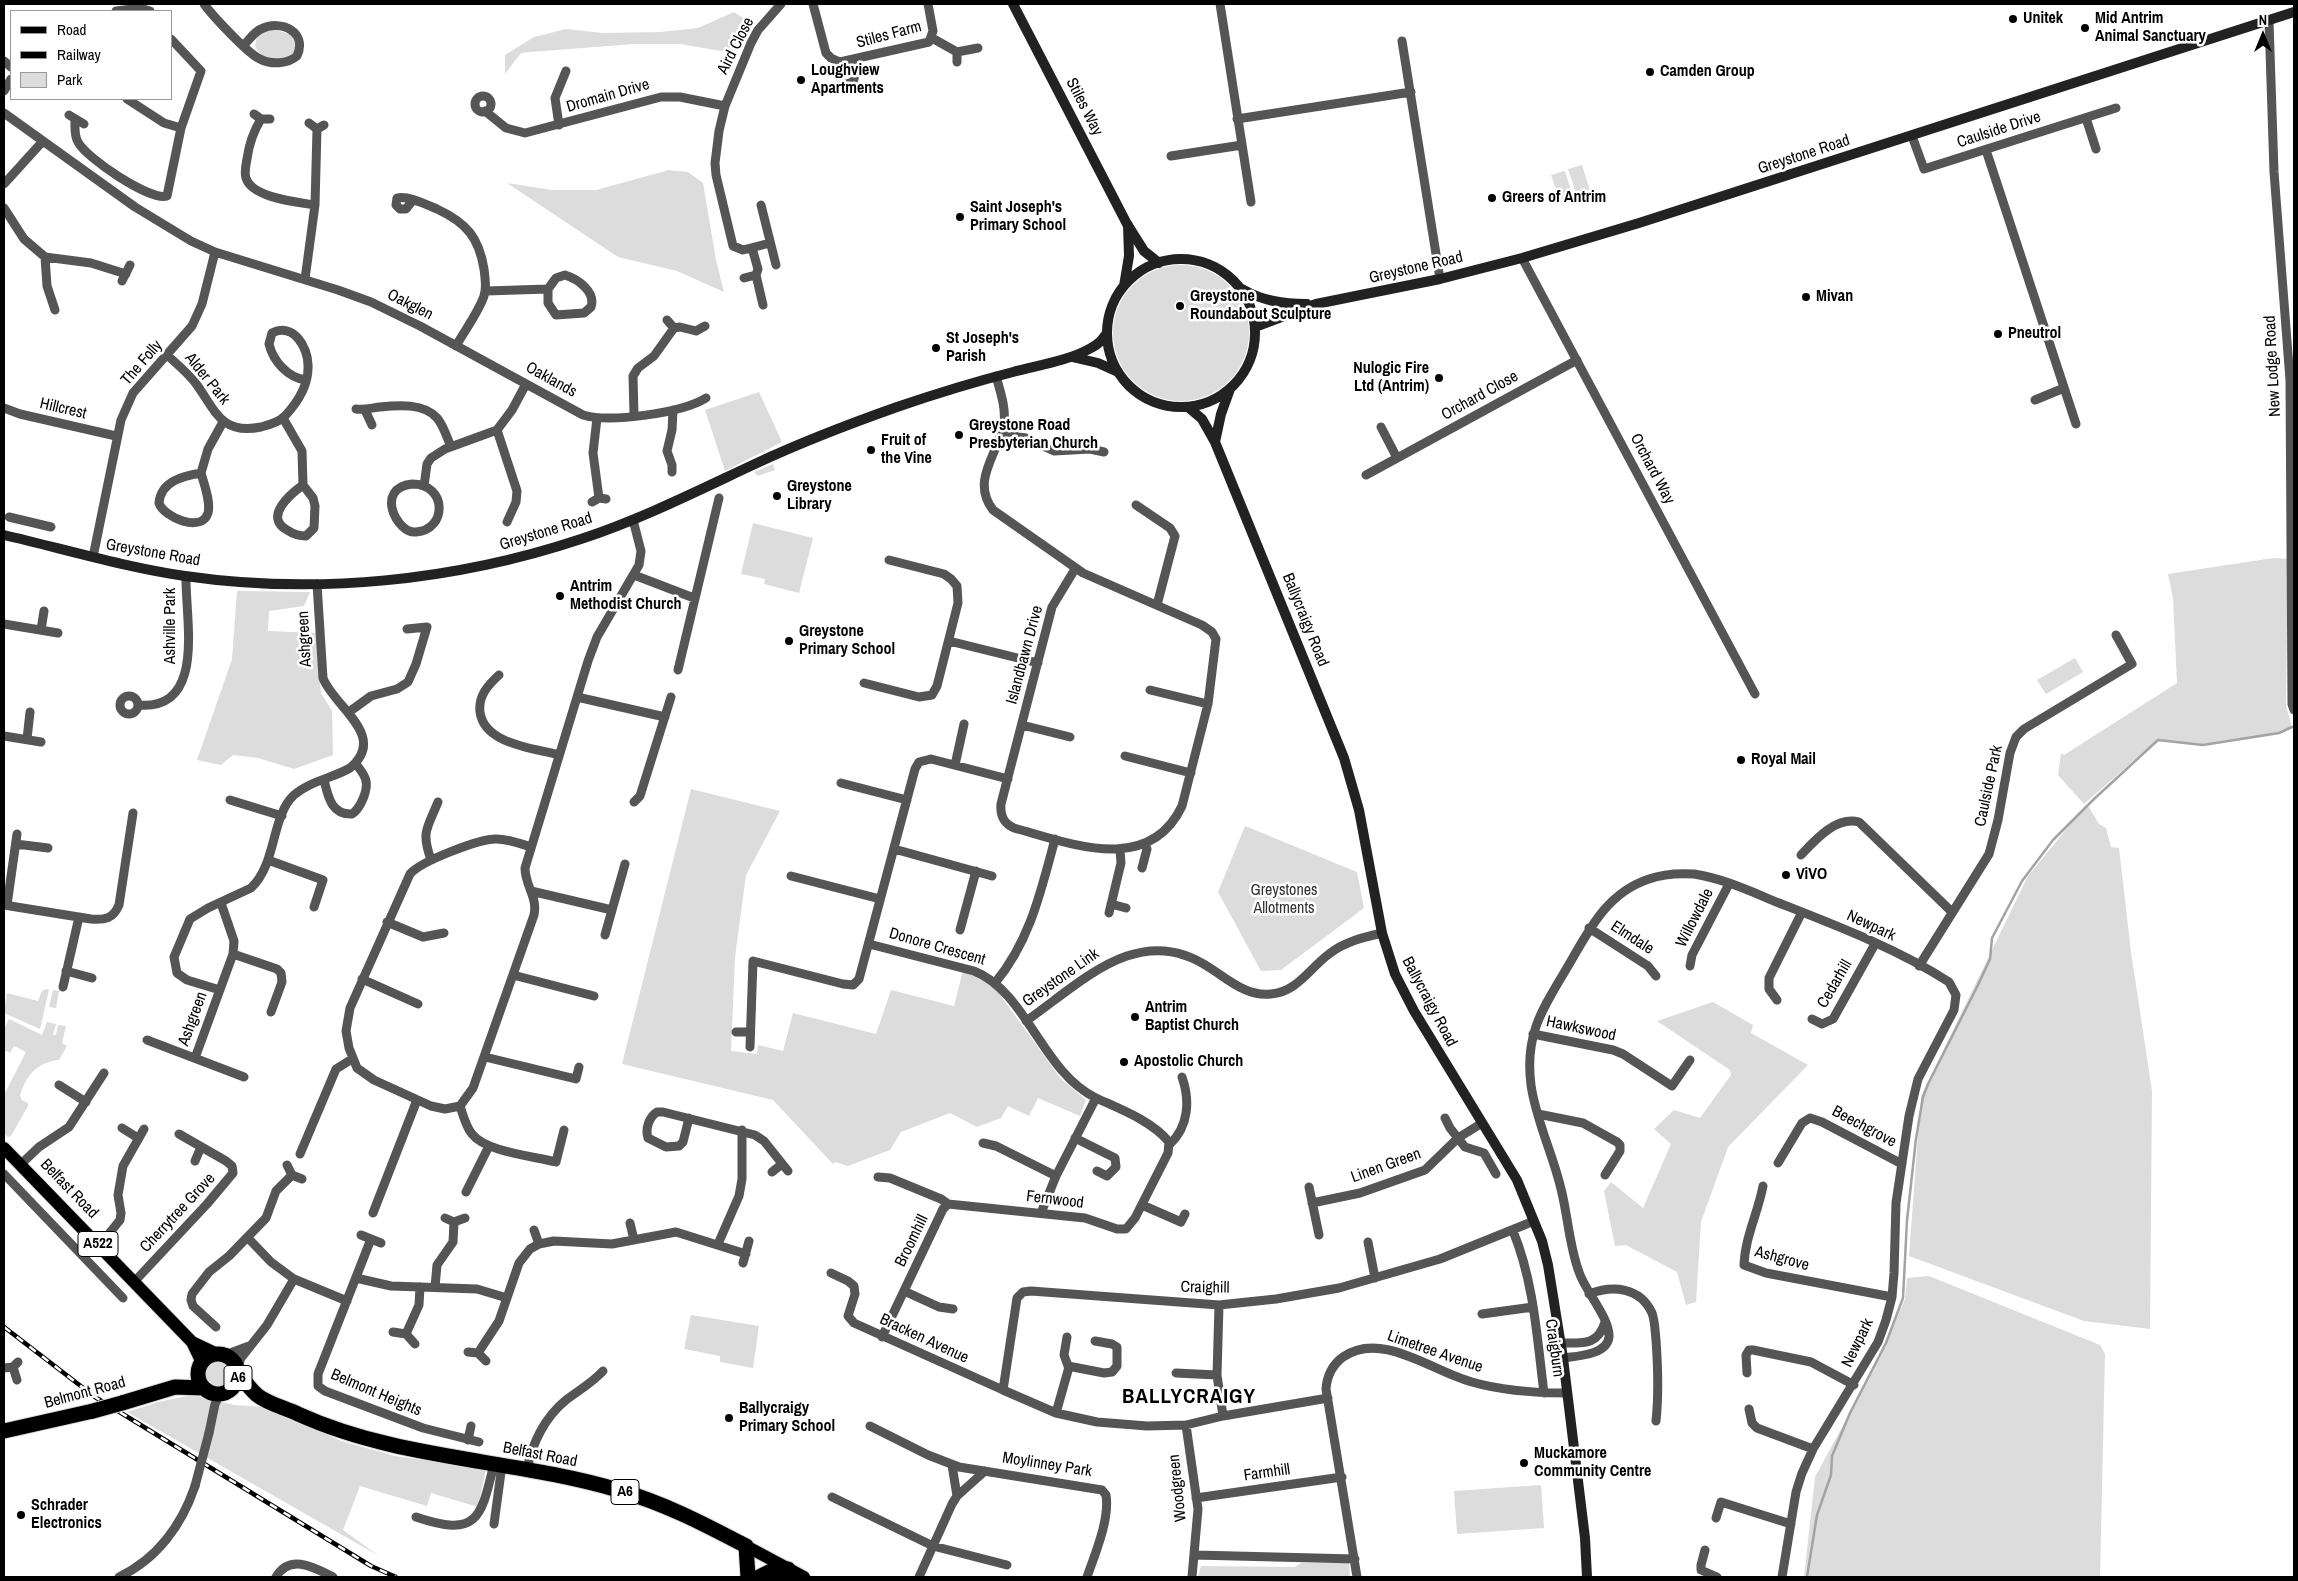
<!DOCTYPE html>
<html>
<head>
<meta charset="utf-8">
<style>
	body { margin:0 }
	#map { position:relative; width:2298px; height:1581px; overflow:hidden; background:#fff; font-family:"Archivo Narrow",sans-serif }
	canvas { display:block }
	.frame { position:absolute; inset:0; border:5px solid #000; pointer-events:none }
	.legend { position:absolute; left:10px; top:10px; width:162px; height:90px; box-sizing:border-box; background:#fff; border:1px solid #999; margin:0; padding:6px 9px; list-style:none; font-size:15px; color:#000 }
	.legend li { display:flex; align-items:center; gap:10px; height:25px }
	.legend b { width:25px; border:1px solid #999 }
	.north { position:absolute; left:2238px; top:10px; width:50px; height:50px; -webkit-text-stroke:4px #fff; paint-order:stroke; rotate:0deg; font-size:14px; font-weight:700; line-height:20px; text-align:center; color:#000 }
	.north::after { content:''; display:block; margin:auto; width:18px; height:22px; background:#000; clip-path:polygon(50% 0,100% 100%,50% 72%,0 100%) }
</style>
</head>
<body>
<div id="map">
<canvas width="2298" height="1581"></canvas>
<div class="frame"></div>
<ul class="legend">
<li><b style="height:6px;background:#000"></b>Road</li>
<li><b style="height:6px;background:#000"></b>Railway</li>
<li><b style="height:14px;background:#dcdcdc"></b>Park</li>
</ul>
<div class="north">N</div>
</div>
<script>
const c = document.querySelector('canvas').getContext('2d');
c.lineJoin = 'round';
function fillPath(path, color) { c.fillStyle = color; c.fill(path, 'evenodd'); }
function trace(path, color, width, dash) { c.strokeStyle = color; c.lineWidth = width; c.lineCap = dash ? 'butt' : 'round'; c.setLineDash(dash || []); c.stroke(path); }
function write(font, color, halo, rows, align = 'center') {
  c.font = font + ' "Archivo Narrow",sans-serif'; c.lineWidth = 5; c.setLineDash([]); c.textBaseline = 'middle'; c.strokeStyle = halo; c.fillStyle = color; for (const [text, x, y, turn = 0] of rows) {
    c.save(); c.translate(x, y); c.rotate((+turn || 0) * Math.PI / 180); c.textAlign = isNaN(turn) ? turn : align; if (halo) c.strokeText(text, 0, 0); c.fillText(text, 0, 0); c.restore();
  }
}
const green = new Path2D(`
	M734,12L743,18L746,26L733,53L680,44H634L530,52L521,53L505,74V55L534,37L566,29L603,33L660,32L698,28Z
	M277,30L292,35L296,45L293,55C280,60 261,62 255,46L257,36L263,32Z
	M1582,165L1591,194L1578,199L1568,169Z
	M669,170L688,172L703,183L716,260L724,292L677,271L618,257L507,183L552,190H596Z
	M1565,171L1574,200L1561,204L1551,175Z
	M1113 333a68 68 0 1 1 136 0a68 68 0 1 1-136 0Z
	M759,392L782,442L725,471L705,410Z
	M773,464L775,470L758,476L754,472Z
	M753,523L813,538L799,593L764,584L765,579L741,574Z
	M2273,558L2288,559L2286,706L2292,727L2279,733L2203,745L2158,739L2084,804L2058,775L2061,753L2064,755L2177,683L2173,599L2168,574Z
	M237,591L310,592L304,606L269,611L268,631L316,633L321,693L332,711L333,755L294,769L258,758L233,755L221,765L197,760L232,659Z
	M2075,658L2083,672L2046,694L2037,680Z
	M691,789L780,811L746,875L735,957L731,1051L757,1054L758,1045L783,1051L793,1013L876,1034L891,990L954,1006L963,970L995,988L1061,1079L1086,1100L1080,1116L1038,1098L1029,1116L1008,1106L1001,1118L977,1127L950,1113L901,1132L890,1150L848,1166L835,1162L833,1164L773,1100L622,1064Z
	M2087,804L2099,824L2106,828L2111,847L2119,848L2131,952L2152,1091L2150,1329L2084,1321L1909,1256L1921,1096L2028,876Z
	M1245,826L1357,872L1364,908L1281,970L1261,971L1218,892Z
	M46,989L49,990L40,1029L4,1013L7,993L38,1001L42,991Z
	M53,990L59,991L56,1008L49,1007Z
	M1713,1002L1753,1025L1751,1033L1808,1065L1728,1147L1701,1222L1696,1302L1686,1305L1677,1272L1626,1245L1615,1246L1604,1191L1611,1182L1643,1208L1671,1144L1654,1129L1674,1110L1700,1118L1731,1075L1730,1070L1657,1021Z
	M9,1019L42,1035L47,1022L56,1024L53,1035H56L58,1025L66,1026L62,1043L67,1046L59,1060C36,1062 26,1077 20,1095L22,1100L28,1103V1106L11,1136L8,1137L4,1133V1095L26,1052L14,1046L10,1053L4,1050V1029Z
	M1929,1276L2100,1345L2105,1354L2100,1577H1804L1815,1477L1881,1355L1905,1299L1907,1278Z
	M691,1315L759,1326L753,1368L720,1362V1356L684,1349Z
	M205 1374a14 14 0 1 1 28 0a14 14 0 1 1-28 0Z
	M192,1395L234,1405L266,1407L341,1441L395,1456L486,1469L478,1507L431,1493L427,1506L360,1486L343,1530L379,1556L127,1412L158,1402Z
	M1541,1485L1544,1528L1457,1534L1454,1491Z
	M1301,1563H1349L1350,1577H1198L1201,1566L1295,1567Z`);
const stream = new Path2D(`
	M1807,1577L1817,1515L1831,1475L1832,1456L1850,1413L1886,1343L1903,1298L1907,1220L1916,1139L1923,1097L1928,1084L1978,985L1990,959L1992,938L2022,881L2053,840L2094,799L2158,740L2203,745L2279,733L2292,727`);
const street = new Path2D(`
	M204,4C212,15 248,54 260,59C271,65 288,64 297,56C308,32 281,19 261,29C254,32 249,40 244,45
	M813,4L826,53L831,58L840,62L929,42L933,31L928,4
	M1220,4L1251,202
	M116,11L140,8L150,11
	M2269,21L2274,172L2290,380L2292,704L2294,710
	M932,38L957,52L978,48
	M1402,41L1440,279
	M957,52V62
	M4,61L11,67
	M4,91L11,79
	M823,91L853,82L855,75L853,61
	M475 104a8 8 0 1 1 16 0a8 8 0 1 1-16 0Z
	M127,99L164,123L181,128
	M485,111L506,128L525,133L661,97H680L725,106
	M4,113L135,207L191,241L215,252L338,290L371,302L420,326L583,415C610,423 682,413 706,398
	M254,114L261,119H270
	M69,115L84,124
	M2086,118L2096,149
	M75,119C75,126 74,136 78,142C86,158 150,201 167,196L181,128L201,71L171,39
	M261,119C253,132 249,144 247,159C246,165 244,172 246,178C252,198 297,202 315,205
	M1237,119L1411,92
	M309,123L317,129L324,125
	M559,125L555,98L566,71
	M1912,136L1924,169L2116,108
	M1986,150L2076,424
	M1171,156L1242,145
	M4,184L43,141
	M413,200L406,209H400L396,205L397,198C408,195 427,205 437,209C467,223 479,238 484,269C485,278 487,287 484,296C478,313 465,330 456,346
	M761,205L776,265
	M4,208L24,239L45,257L91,263L126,274
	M770,243L743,250L733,246L716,175L715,163L719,131L725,106L751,43L758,30L781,4
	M752,248L758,269L756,275L763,305
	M45,257L47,286L55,310
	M1522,258L1755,694
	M744,278L756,275
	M305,279L315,205L317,129
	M122,281L130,265
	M486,291L548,289L556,278L565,275C578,279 596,292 591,307L584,313L556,315L548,303V289
	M667,320L674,328
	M167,355C177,364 189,374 197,385C216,412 222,435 261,427C269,425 279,422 285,416C298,402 309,384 308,365C308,347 293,322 272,333L269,344C273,361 288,378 306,380
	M996,376C1000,391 1006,407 1004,423C999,453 970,480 993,510L1083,573L1202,625L1212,632L1216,639L1208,704L1182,806C1149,876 1069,843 1014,828C1003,823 1000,815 1001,804L1052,607L1075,569
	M2035,400L2064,388
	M4,408L20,414L116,436
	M356,409C365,410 372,408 380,407C398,405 424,403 437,418C444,426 447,438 451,447
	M365,410L372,425
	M634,415L633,376L638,368L654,356L674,328L680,327L696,331L705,326
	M283,418L302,451L303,485L313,498L315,506L314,528L306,536C299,536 293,534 287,530C264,517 289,495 303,485
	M597,418L593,453L599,498
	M1381,427L1397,458
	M497,430L517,491L516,502L507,522
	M1001,434L1026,438L1054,451L1090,449L1104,452
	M672,472V465L667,451L672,430L673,410
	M201,473C204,484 211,502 208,513C202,533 164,518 159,503C161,481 183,476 201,473L208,449L223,422
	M1366,475L1577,360
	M412,484C448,484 447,530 416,532C397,534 374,488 412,484Z
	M424,486L427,464L431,458L445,449L497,430L512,410L526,384
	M592,502L599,498L606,499
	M1136,505L1170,528L1175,536L1157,605
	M9,517L51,527
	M93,557L121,420L133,393L192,326L202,304L215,252
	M634,575L694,598
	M4,624L58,633
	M41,630L44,611
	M949,641L1038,663
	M678,670L719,498
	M499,675C488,685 478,696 480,712C484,744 533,748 559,755
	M864,683L919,697L932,695L937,686L958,603L957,586L951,579L944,574L889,560
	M1150,690L1208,704
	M120 705a9 9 0 1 1 18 0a9 9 0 1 1-18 0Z
	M577,697L665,717
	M138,705C207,711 185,619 186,576
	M349,712L371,696L397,689L408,682L416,664L427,627L407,629
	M1022,725L1070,737
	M4,736L41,742
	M27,739L30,712
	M1125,756L1191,773
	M955,765L964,724
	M324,780C328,796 331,815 352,814C360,809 368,791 366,781C365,775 360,769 356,764
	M841,783L907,800
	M230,800L282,816
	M634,802L640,796L671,697
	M16,844L48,848
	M531,847C519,843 508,839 496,839C479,839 421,861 410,874L350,1008L346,1031L349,1048L357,1068L374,1080L431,1106L445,1109L460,1106L473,1088L534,915C538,897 525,886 525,868L588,661L597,637L639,565L641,551L633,520
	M894,849L992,876
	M1801,855C1815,840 1836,816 1859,822L1952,912
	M268,860L323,880L314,907
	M431,860C421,831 427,829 438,802
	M1142,868L1147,849L1144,843
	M791,876L880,899
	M531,891L612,910L625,864
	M1111,904L1126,908
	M4,905L91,919C105,920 113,919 119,905L133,813
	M7,905L17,834
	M1109,913L1121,863L1120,850
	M387,922L423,937L444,933
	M1589,928L1648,966L1656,976
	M960,930L976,871
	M605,935L612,910
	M869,944L974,971C1027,992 1042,1072 1096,1098
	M233,954L277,969L281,973L282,982L271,1012
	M1690,966L1692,955L1729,884
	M1919,966L1989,854L1998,820L2010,753L2016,737L2024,729L2132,664L2116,635
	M66,971L92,978
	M513,975L594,996
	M362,979L418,1004
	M995,983C1030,941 1041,891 1055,839
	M63,987L79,917
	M220,990L187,980L177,973L174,957L190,919L208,908L251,888C277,864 271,816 294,795C310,781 333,778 350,768C389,736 333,706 323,678L317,584
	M1777,1000L1769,989V978L1802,912
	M1812,1019L1822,1024L1833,1019L1875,944
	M1026,1021C1082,982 1140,920 1210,968C1229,980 1247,997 1271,994C1297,992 1310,968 1329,954C1344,942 1364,937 1382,933
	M736,1032H750
	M1533,1034L1613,1050L1623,1054L1672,1086L1690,1060
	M147,1040L244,1077
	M750,1047L753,961L843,984L853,985L859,979L915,769L919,762L931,759L1008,779
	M485,1057L576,1079L579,1067
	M195,1058L233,954L234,941L221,903
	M59,1085L86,1102
	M460,1106C463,1115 466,1127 472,1134C486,1152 533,1156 556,1162L564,1130
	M1538,1114L1583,1123L1617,1142L1620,1145V1151L1605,1175
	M689,1118L683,1142L679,1146L666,1147L648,1138C645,1129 649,1117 657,1112H663L755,1135L764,1141L788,1171
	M1445,1118L1450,1128L1465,1147L1484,1153L1496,1174
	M122,1128L138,1138
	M1075,1138L1115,1158L1116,1167L1107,1176L1097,1171
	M983,1143L996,1146L1056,1176
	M1170,1144C1189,1126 1190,1100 1182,1077
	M300,1154L336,1069L352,1059
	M195,1161L201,1147
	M1778,1163L1802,1123L1810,1118L1822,1122L1902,1164
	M20,1165L39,1147L69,1127L104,1073
	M287,1165L292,1175L302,1179
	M772,1172L782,1164
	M4,1174L123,1298
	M878,1177L890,1178L941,1199L948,1204
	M1763,1186C1758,1213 1745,1237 1744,1265L1766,1273L1892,1297
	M1309,1187L1319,1235
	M466,1192L489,1146
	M1312,1203L1360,1193L1425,1170L1458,1138L1482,1123
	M948,1204L1085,1218L1117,1229H1126L1135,1218L1168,1153L1169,1142C1152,1121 1120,1109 1096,1098L1056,1176L1041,1213
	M1142,1205L1181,1222L1185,1214
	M373,1213L417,1100
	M445,1218L454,1222L465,1218
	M630,1223L634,1240
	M534,1230L539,1244
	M1513,1231C1534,1282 1537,1338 1544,1393
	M361,1235L381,1243
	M248,1238L271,1262L294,1279L347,1301
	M371,1239L318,1374V1386L325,1391L423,1428L479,1442
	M1368,1242L1375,1278
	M718,1244L739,1196L742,1179V1130
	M99,1246L120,1220L121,1213L118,1195L123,1166L144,1129
	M743,1263L749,1241
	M831,1273L848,1281L854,1286L855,1294L848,1316L854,1323L1003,1390
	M356,1278L391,1286L477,1289L507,1298
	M134,1282L207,1204L233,1173L232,1166L226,1161L179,1134
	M435,1287L437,1265L453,1242L454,1222
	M904,1291L939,1307L953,1309
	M1589,1294C1613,1285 1640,1287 1652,1313C1655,1321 1655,1331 1656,1340C1658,1368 1659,1393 1656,1421
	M1219,1305L1217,1375L1223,1416
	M1482,1314L1533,1307
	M216,1327L193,1306L191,1300L192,1294L209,1272L229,1256L266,1218L276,1191L292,1175
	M393,1332L406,1334L415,1344
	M406,1334L419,1305L420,1287
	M882,1337L943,1209L948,1204
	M1067,1337L1064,1355L1068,1366L1104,1373L1112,1372L1117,1366V1347L1112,1344L1095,1341
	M1561,1343C1582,1343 1598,1346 1605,1322
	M468,1352L478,1353L486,1361
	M478,1353L499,1321L519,1263L530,1249L539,1244L554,1241L612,1244L676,1232L746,1254
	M225,1355L249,1346
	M1563,1358C1577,1356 1607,1355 1609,1337C1610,1318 1585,1291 1579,1272C1569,1245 1568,1216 1561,1189C1553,1154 1536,1121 1531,1085C1524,1031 1545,1006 1571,961C1591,926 1609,892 1649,879C1663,874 1679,873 1694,874C1722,878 1752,892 1779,903C1835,925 1898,949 1949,982L1956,995L1954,1010L1918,1079L1909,1116L1896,1203L1894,1273L1892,1297L1886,1320L1878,1342L1813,1449L1802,1473L1796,1492L1782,1577
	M13,1367L17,1380
	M4,1368L13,1367L18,1362
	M237,1368L241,1358L267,1325L294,1279
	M1176,1373L1217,1375
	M1747,1373L1746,1355L1749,1350H1753L1811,1362L1854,1385
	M1328,1398L1223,1416L1186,1425L1147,1426L1097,1422L1056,1413L1003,1390L1017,1298L1023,1292L1031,1291L1219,1305L1276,1299L1339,1288L1440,1259L1534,1221
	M1749,1409L1752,1423L1757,1428L1813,1449
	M1056,1413L1069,1367
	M1186,1425L1198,1509L1192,1577
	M870,1426L928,1455L959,1467L1102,1490L1106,1495C1110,1519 1095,1554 1087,1577
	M209,1433L215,1404L220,1394
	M468,1440L471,1426
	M952,1465L957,1496
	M527,1470C532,1443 545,1417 566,1400C579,1390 592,1383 603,1371
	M832,1497L933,1546L1007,1565
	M1196,1498L1342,1477
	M416,1517C478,1538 481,1518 494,1464
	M1716,1518L1721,1502L1791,1524
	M494,1524L502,1465
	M1705,1550L1701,1565V1570L1717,1577
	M1195,1555L1355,1559
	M119,1577C157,1559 182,1525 195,1486
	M276,1577C290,1553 315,1568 333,1577
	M919,1577L952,1504L957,1496L985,1471
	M1357,1577L1326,1389C1327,1376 1332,1365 1343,1357C1382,1330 1433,1372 1472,1382C1503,1391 1535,1393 1567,1393`);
const secondary = new Path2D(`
	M1013,4L1127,224L1144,251L1159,263
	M1107 333a74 74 0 1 1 148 0a74 74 0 1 1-148 0Z
	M1124,286L1129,256L1128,225
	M1242,289C1263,301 1283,304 1307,304
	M1255,327L1316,304L1440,279L1522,258L1639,223L2294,12
	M1072,357L1098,363L1118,372
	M1188,407L1202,419L1215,442L1344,758L1359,810L1382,933L1395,974L1414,1011L1517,1180L1542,1241L1548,1265L1563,1358L1585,1538L1587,1577
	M1215,442L1221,414L1230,389
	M4,535C64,549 124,567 185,576C316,595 455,581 581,539C642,519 699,490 757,463C802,442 849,424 897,407C935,394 974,382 1013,372C1039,365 1068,361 1091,348C1099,344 1102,340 1107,333`);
const primary = new Path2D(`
	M4,1148L192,1342L202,1363
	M192,1342L217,1354
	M746,1546L804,1577`);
const highway = new Path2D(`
	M198 1374a20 20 0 1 1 40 0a20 20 0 1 1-40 0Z
	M238,1372C244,1380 249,1388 257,1395C268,1404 286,1408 298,1414C399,1460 513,1459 618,1490C664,1503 704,1524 746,1546L748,1577
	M122,1403L175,1387L203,1388
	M4,1431L93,1411
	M759,1577L771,1571L788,1569`);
const rail = new Path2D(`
	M4,1327L95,1397L371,1566L396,1577`);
const streetBridge = new Path2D(`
	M195,1486L209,1433`);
const highwayBridge = new Path2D(`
	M93,1411L122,1403`);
const markers = [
	[2013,19,5,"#000"],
	[2085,28,5,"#000"],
	[1650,72,5,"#000"],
	[801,80,5,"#000"],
	[1492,198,5,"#000"],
	[960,217,5,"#000"],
	[1806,297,5,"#000"],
	[1180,306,5,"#000"],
	[1998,334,5,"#000"],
	[936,348,5,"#000"],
	[1439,378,5,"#000"],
	[959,435,5,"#000"],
	[871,450,5,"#000"],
	[777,496,5,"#000"],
	[560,596,5,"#000"],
	[789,641,5,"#000"],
	[1741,760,5,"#000"],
	[1786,875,5,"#000"],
	[1135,1017,5,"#000"],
	[1124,1062,5,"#000"],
	[729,1418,5,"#000"],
	[1524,1463,5,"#000"],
	[21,1515,5,"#000"]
];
const shields = [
	[98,1244,40],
	[238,1378,28],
	[625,1492,28]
];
const shieldNames = [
	["A522",98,1244],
	["A6",238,1378],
	["A6",625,1492]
];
const poiNames = [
	["Unitek",2023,19],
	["Mid Antrim",2095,19],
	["Animal Sanctuary",2095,37],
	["Loughview",811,71],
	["Apartments",811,89],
	["Camden Group",1660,72],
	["Greers of Antrim",1502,198],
	["Saint Joseph's",970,208],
	["Primary School",970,226],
	["Greystone",1190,297],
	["Roundabout Sculpture",1190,315],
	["Mivan",1816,297],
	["Pneutrol",2008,334],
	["St Joseph's",946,339],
	["Parish",946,357],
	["Nulogic Fire",1429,369,"right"],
	["Ltd (Antrim)",1429,387,"right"],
	["Greystone Road",969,426],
	["Presbyterian Church",969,444],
	["Fruit of",881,441],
	["the Vine",881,459],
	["Greystone",787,487],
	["Library",787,505],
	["Antrim",570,587],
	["Methodist Church",570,605],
	["Greystone",799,632],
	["Primary School",799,650],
	["Royal Mail",1751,760],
	["ViVO",1796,875],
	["Antrim",1145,1008],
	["Baptist Church",1145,1026],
	["Apostolic Church",1134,1062],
	["Ballycraigy",739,1409],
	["Primary School",739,1427],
	["Muckamore",1534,1454],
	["Community Centre",1534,1472],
	["Schrader",31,1506],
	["Electronics",31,1524]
];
const streetNames = [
	["Stiles Farm",889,35,-15],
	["Aird Close",736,46,-63],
	["Dromain Drive",608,96,-16],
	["Stiles Way",1084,107,63],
	["Caulside Drive",1999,130,-18],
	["Greystone Road",1804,155,-18],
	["Greystone Road",1416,268,-13],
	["Oakglen",410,305,27],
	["The Folly",142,363,-49],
	["New Lodge Road",2273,366,-93],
	["Alder Park",207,379,51],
	["Oaklands",551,380,29],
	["Orchard Close",1480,396,-29],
	["Hillcrest",63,409,13],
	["Orchard Way",1652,469,62],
	["Greystone Road",546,532,-17],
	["Greystone Road",153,553,10],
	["Ballycraigy Road",1305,620,68],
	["Ashville Park",171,626,-90],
	["Ashgreen",305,639,-93],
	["Islandbawn Drive",1025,655,-75],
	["Caulside Park",1989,786,-78],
	["Willowdale",1695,918,-63],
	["Newpark",1871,926,25],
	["Elmdale",1632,938,33],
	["Donore Crescent",937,947,16],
	["Greystone Link",1061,978,-35],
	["Cedarhill",1835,984,-60],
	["Ballycraigy Road",1429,1002,62],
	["Ashgreen",193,1019,-70],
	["Hawkswood",1581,1029,12],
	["Beechgrove",1864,1127,28],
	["Linen Green",1386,1166,-20],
	["Belfast Road",69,1189,46],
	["Fernwood",1055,1200,7],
	["Cherrytree Grove",178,1213,-47],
	["Broomhill",912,1241,-64],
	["Ashgrove",1782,1259,15],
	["Craighill",1205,1288,1],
	["Bracken Avenue",924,1339,25],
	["Newpark",1858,1343,-64],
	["Craigburn",1554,1348,82],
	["Limetree Avenue",1435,1352,19],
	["Belmont Road",85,1393,-15],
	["Belmont Heights",376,1393,23],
	["Belfast Road",540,1455,11],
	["Moylinney Park",1047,1465,9],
	["Farmhill",1267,1473,-8],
	["Woodgreen",1178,1488,-96]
];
const parkNames = [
	["Greystones",1284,891],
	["Allotments",1284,909]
];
const districtNames = [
	["BALLYCRAIGY",1189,1397]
];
fillPath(green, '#dcdcdc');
trace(stream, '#a3a3a3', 2.5);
trace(primary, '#dbdbdb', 14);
trace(highway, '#dbdbdb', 17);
trace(street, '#555', 9);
trace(secondary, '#222', 10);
trace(primary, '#000', 12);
trace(highway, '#000', 15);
trace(rail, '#000', 4.5);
trace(rail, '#fff', 2.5, [8]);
trace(highwayBridge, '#dbdbdb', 17, []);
trace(streetBridge, '#555', 9);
trace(highwayBridge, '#000', 15);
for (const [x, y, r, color] of markers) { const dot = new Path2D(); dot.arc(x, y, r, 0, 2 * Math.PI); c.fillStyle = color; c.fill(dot); trace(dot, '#fff', 2); }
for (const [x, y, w] of shields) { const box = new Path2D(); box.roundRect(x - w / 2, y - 12.5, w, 25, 4); c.fillStyle = '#fff'; c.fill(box); trace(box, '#000', 1); }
write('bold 15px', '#000', null, shieldNames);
write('bold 16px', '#000', '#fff', poiNames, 'left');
write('16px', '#000', '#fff', streetNames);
write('16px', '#333', '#fff', parkNames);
c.letterSpacing = '1px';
write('bold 21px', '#000', '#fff', districtNames);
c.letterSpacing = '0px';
</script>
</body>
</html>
